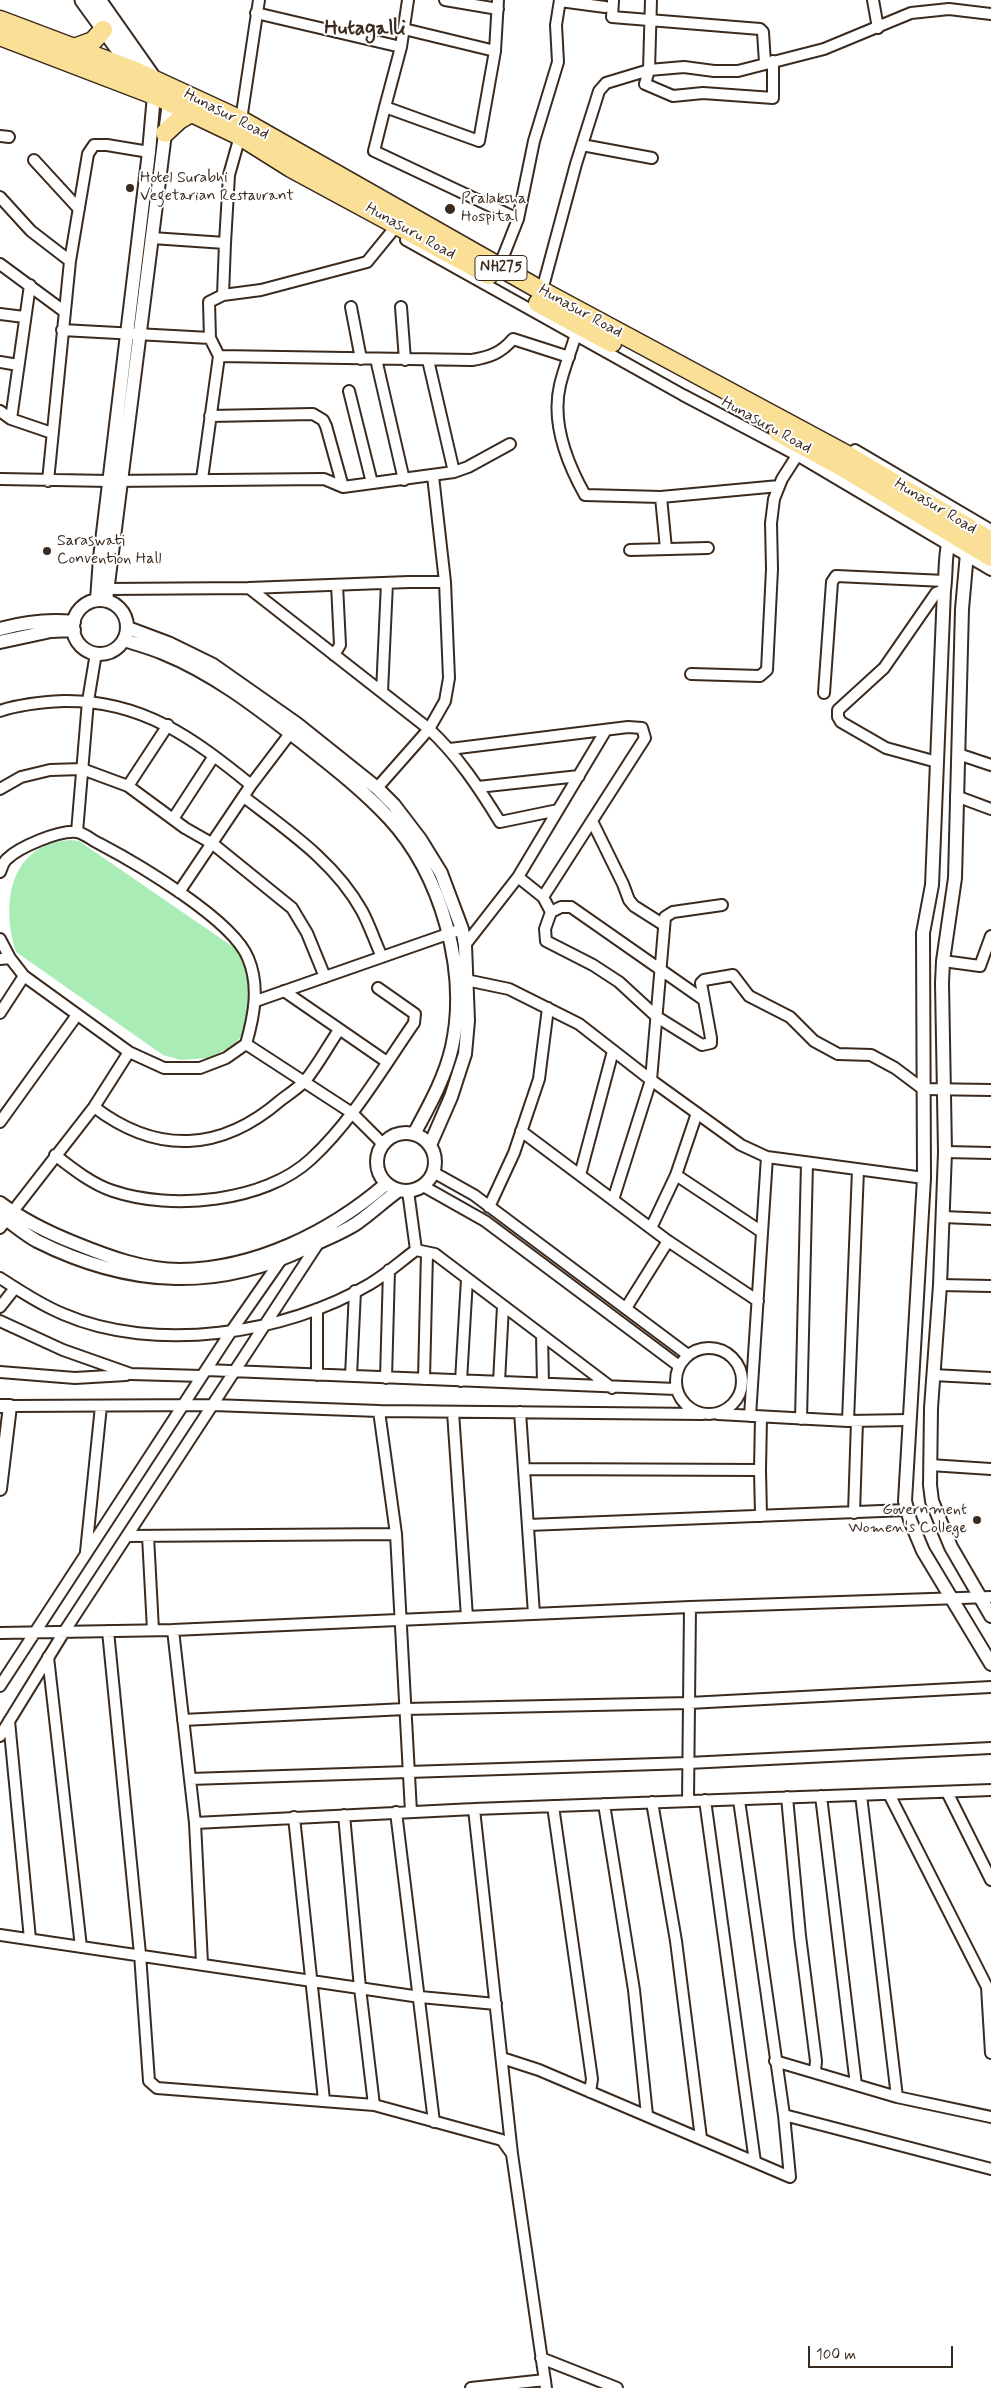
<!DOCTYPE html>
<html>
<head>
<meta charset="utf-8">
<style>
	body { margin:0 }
	#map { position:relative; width:991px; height:2388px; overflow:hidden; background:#fff; font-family:Mynerve,sans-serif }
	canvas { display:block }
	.scale { position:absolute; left:808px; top:2346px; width:145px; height:22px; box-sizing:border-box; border:2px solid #3b2a1e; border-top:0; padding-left:6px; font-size:15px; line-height:18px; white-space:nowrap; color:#3b2a1e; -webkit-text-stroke:4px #fff; paint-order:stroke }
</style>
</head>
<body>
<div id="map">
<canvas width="991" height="2388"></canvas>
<div class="scale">100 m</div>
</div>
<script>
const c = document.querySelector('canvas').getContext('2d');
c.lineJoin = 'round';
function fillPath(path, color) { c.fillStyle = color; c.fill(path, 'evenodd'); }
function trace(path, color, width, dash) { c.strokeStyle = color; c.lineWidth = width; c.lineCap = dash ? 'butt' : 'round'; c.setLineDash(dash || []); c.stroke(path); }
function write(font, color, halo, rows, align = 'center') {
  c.font = font + ' Mynerve,sans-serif'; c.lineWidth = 4; c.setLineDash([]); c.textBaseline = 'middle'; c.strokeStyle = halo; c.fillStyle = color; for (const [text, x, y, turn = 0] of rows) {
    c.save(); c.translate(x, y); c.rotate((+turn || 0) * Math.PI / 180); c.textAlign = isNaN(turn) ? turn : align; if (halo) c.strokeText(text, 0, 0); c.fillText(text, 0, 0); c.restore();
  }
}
const green = new Path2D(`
	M70,840L79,841L239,951L254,976L246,1030L234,1045L209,1058L181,1060L163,1055L16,952C0,903 10,844 70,840Z`);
const minor = new Path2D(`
	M445,0L498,9
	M498,0L495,51L479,141L385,107L374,151L518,219
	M873,0L878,28
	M560,1L605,7
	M613,1L612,17L760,29L763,32L765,63
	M256,13L401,47
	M404,29L495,51
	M773,61V98L703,93L673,96L645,84L649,70L684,67L714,71H738L824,49L911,13L949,9L991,14
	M385,107L401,47L408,0
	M241,120L259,0
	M0,136L9,137
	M582,145L652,158
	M34,160L79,209
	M0,197L31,231L70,261
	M152,238L225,243L223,295L209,302L210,338
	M406,240L683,395L797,455L991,570
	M225,243L229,175L240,136
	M0,264L65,312
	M499,267L518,219L534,141L558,62L556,25L560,0
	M541,294L576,164L599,91L606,83L649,70L651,0
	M223,295L261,290L367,262L398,224
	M351,307L361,359
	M401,307L405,360
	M0,314L24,317
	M62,330L210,338L219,356L472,360C490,357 501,353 513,339L569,357
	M576,334C571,351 564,368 560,385C551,423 567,463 585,495L661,497L779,486
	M376,359L404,480
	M428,360L454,472
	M0,362L18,365
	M349,391L372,483
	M0,411L11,419L52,433
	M210,416L313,414L323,420L326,426L343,487
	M11,419L30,285
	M855,450L991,530
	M0,479L110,481L324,479L343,487L454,472L468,467L510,444
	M202,479L219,356
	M48,481L70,261L88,154L94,145H107L149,152
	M661,497L666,549
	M630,550L708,548
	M249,588L429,729C458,756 479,788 500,822L558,810
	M107,589L249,588L409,582H445
	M334,655L340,645L337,585
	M691,674L760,676L767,670L772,569L771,523L774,499L782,479L800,451
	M382,692L387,583
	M824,693L832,582L836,576L945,581
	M0,711C20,704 43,702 64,701C142,700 193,738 251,785
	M450,749L628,727L642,728L645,738L543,897
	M958,754L991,765
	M937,762L886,748L841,722L838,717V710L884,668L936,593L944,590
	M128,786L168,725
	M478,787L579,776
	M377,788L429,729L445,701L449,678L445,582L433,476
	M0,789L21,777L50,770L82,769L128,786L185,828L213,844L292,908L307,933L325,977
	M956,796L991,809
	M244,797C287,830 335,862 362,911C370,926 375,942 382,957
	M173,819L214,756
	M592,821L623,884L629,900L634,906L664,925
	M77,832L88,701L96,653
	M0,872C2,868 3,862 7,859C19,847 59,830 77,832C84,833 93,841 100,844C138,864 233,920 248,958C260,986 254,1016 246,1044L226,1058L200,1068H164L129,1052L24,976L10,958L0,939
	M518,877L543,897L551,912L545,929L546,941L593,965L619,982L657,1017L702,1045L711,1043V1038L701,983L704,980L733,975L749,996L790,1017L814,1041L838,1054L871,1055L895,1068L923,1089L991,1090
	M179,892L251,785L295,727
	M551,912L561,907H571L704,1000
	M465,945L518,877L606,730
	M0,959L10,958
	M943,961L980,966L991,936
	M461,979L509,989L579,1024L651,1080L741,1145L767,1157L924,1178
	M284,991L387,1062
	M256,1001L462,929
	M0,1013L24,976
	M246,1044L352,1113L383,1144
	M94,1107C157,1155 221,1152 281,1100C289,1094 298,1088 305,1081C318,1065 328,1046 339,1030
	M0,1122L77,1015
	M521,1131L668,1241L758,1301
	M945,1152L991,1153
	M55,1155C73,1169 92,1184 113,1191C172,1211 265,1202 311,1159C353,1120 382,1069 414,1023L415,1014L378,988
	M433,1172L474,1195L688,1355
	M580,1175L613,1051
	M676,1175L762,1232
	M423,1186L485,1221L679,1366
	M613,1200L651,1080L665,917L673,912L722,905
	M489,1207L514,1153L539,1079L548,1008
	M943,1217L991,1219
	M0,1228L94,1107L129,1052
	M651,1228L676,1175L697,1113
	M416,1250L435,1254L612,1388
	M0,1278C20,1291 41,1305 63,1314C155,1354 286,1334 370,1284C387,1274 401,1261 416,1250L408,1191
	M940,1285L991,1286
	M0,1307L15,1288
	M626,1308L668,1241
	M317,1309V1375
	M0,1321L63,1350L131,1374L202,1376
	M542,1335L543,1384
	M676 1381a33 33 0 1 1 66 0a33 33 0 1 1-66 0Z
	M206,1370L676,1389
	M0,1372L75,1378L126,1375
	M933,1375L991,1378
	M351,1376L355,1291
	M386,1378L389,1270
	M424,1379L427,1253
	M461,1381L467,1279
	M499,1382L503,1306
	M10,1406L213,1405L379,1411L396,1534L411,1812
	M379,1411L703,1414
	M453,1412L467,1617
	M520,1412L534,1614
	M718,1414L848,1421L909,1420
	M750,1416L767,1157
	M801,1419L807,1163
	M848,1421L858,1170
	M930,1465L991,1469
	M524,1469L760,1470L761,1417
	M760,1470L761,1516
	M854,1513L857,1421
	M528,1525L907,1510
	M127,1536L396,1534
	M148,1536L153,1630
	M86,1552L101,1406
	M173,1630L195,1823L474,1809L991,1790
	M108,1631L140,1954L149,2081L157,2088L374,2105L502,2140L512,2154
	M0,1633L173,1630L690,1607L991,1597
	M48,1657L81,1947
	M0,1686L230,1333L283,1257
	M183,1720L405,1709L689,1703L991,1687
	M9,1721L30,1939
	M0,1736L64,1632L319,1242
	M190,1779L688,1763L991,1748
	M947,1792L991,1880
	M889,1794L987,1987L991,2053
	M861,1795L897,2097
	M821,1796L856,2085
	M787,1797L800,1936L816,2061L815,2071
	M705,1800L755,2162
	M688,1801L690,1607
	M652,1802L676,1941L701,2138
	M604,1804L634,1990L647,2115
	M553,1806L592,2079L590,2092
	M474,1809L512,2154L546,2388
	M396,1812L434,2122
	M344,1815L360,1988L374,2105
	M294,1817L324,2100
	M195,1823L202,1963
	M0,1935L420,1997L496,2004
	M502,2058L539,2070L790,2177L784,2115L739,1800
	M775,2061L897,2097L991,2117
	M784,2115L991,2169
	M541,2358L617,2388
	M471,2388L545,2380`);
const tertiary = new Path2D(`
	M956,528C943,542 947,571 944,590L932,885L923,933L924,1178L905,1501L910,1520L923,1551L991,1664
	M970,538L968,542L962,609L955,878L943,961L942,983L945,1152L940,1285L931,1408L930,1485L932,1501L951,1547L991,1616
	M97,600L100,558L149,152L154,95
	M106,600L169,102
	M73 627a27 27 0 1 1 54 0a27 27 0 1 1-54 0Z
	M128,628L168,643L213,665L297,724L377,788L394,805L420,839L441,873L462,929L465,945L468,1021L465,1054L451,1097L430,1145
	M0,629C25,622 47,619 74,622
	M124,640C137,644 151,648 163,653C215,674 259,709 303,743C332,766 363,790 389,818C441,874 469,971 452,1047C445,1078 429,1106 414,1134
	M0,642L51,631L74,630
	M377 1162a29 29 0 1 1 58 0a29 29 0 1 1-58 0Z
	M0,1203C24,1221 49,1233 77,1244C109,1257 144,1270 180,1270C256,1269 330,1232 386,1184
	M0,1215C12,1223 24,1234 37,1241C127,1286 215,1292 306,1248C323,1240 342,1233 357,1223C371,1213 384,1201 399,1190
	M0,1406H10L0,1489`);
const secondary = new Path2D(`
	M83,0L136,73
	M98,0L155,81`);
const trunk = new Path2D(`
	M0,20L135,71L241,120L542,291L849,456L991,541
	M0,36L154,95L240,136L291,168L489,275
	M74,48L93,41L103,30
	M165,133L179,120L191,113
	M538,303L612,343
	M778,432L842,467L991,557`);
const markers = [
	[130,188,5,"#3b2a1e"],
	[450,209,6,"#3b2a1e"],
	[47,551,5,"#3b2a1e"],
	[977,1520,5,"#3b2a1e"]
];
const shields = [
	[501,268,52]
];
const shieldNames = [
	["NH275",501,268]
];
const streetNames = [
	["Hunasur Road",226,115,27],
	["Hunasuru Road",410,232,29],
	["Hunasur Road",580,312,29],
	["Hunasuru Road",766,426,29],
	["Hunasur Road",935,507,31]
];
const poiNames = [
	["Hotel Surabhi",140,179],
	["Vegetarian Restaurant",140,197],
	["Pralaksha",461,200],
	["Hospital",461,218],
	["Saraswati",57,542],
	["Convention Hall",57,560],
	["Government",967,1511,"right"],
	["Women's College",967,1529,"right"]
];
const districtNames = [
	["Hutagalli",365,30]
];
fillPath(green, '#aaecb6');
trace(minor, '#3b2a1e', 14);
trace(tertiary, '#3b2a1e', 16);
trace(secondary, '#3b2a1e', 19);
trace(trunk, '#3b2a1e', 21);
trace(minor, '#fff', 10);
trace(tertiary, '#fff', 12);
trace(secondary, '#fff', 15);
trace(trunk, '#fadf96', 18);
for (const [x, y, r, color] of markers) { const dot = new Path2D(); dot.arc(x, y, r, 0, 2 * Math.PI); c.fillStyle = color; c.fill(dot); trace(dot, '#fff', 2); }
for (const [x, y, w] of shields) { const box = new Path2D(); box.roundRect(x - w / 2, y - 12.5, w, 25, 4); c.fillStyle = '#fff'; c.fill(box); trace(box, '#3b2a1e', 1); }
write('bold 15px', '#3b2a1e', null, shieldNames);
write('16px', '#3b2a1e', '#fff', streetNames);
write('16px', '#3b2a1e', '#fff', poiNames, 'left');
write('bold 21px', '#3b2a1e', '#fff', districtNames);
</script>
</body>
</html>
